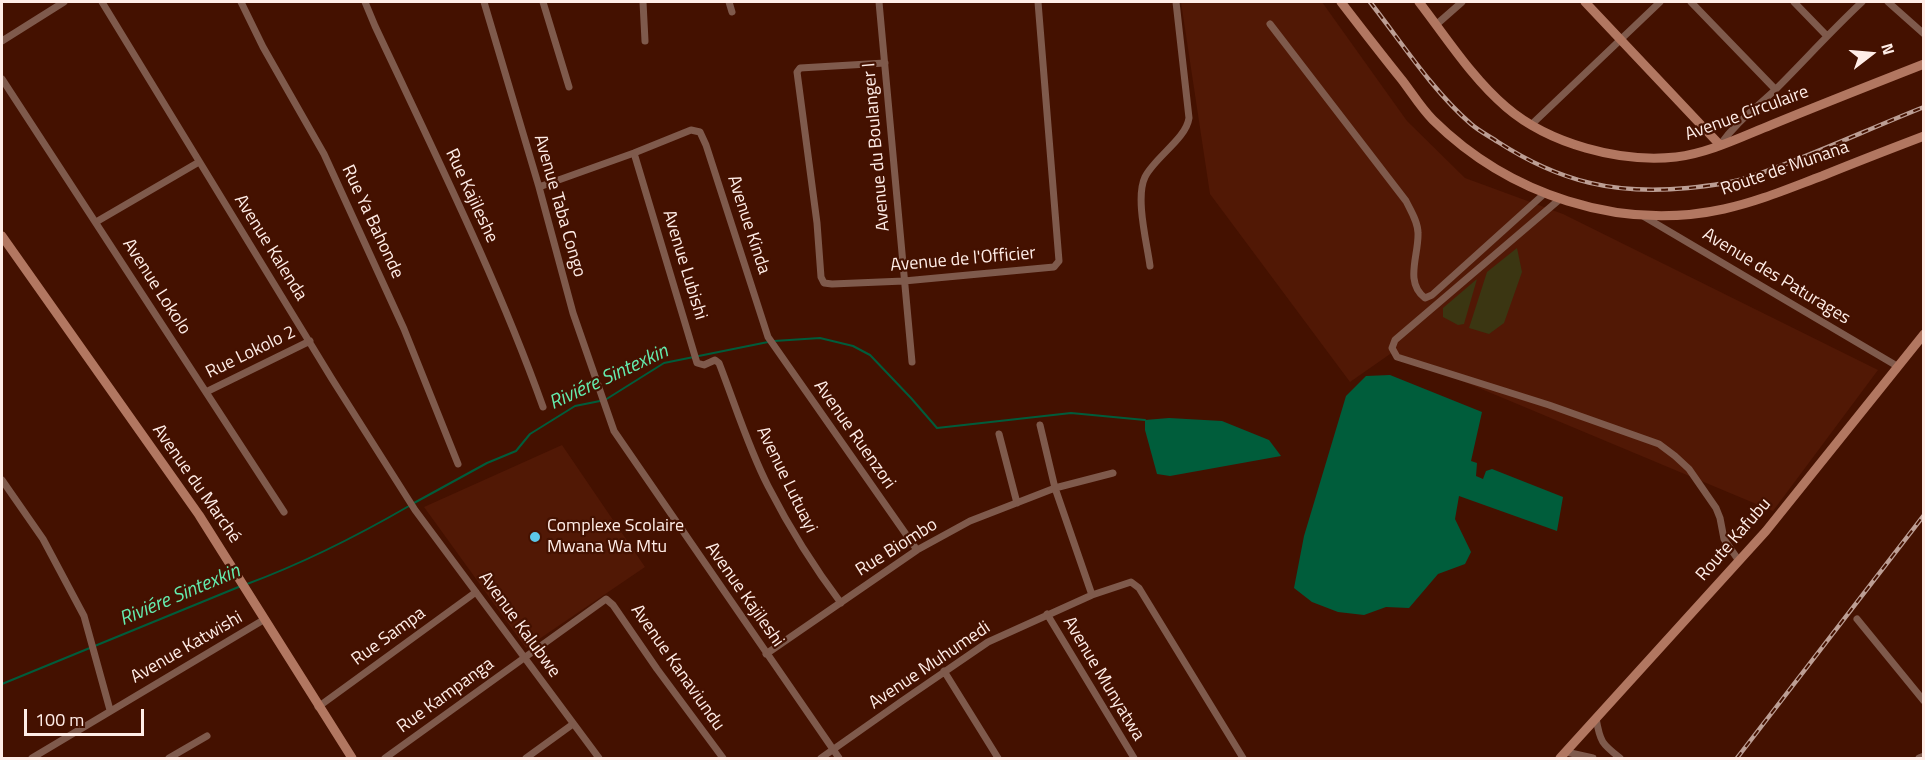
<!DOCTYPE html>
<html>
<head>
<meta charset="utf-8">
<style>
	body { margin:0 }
	#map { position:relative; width:1925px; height:760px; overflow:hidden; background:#410; font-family:"Titillium Web",sans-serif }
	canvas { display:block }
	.frame { position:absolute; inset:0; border:3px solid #ffede7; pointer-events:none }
	.north { position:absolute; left:1841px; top:24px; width:60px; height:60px; -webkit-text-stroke:4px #410; paint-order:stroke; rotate:74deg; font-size:16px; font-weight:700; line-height:24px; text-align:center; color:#ffede7 }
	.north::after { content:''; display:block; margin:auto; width:21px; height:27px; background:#ffede7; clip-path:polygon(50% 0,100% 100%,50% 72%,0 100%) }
	.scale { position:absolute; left:24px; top:709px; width:120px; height:27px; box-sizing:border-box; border:3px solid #ffede7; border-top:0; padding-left:8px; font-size:18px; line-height:21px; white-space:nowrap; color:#ffede7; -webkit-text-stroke:4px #410; paint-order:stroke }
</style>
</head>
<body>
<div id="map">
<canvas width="1925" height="760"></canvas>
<div class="frame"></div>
<div class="north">N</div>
<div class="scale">100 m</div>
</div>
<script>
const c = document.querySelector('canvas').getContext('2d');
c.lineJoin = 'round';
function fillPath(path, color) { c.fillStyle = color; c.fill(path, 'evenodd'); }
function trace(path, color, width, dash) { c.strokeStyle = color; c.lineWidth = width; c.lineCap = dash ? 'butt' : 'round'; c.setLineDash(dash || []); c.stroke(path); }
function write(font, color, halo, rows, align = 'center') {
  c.font = font + ' "Titillium Web",sans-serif'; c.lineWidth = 4.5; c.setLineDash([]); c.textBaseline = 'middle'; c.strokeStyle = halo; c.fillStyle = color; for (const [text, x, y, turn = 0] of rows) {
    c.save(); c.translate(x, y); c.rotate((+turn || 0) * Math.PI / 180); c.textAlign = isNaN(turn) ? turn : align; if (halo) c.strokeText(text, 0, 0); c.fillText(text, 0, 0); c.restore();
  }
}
const built = new Path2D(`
	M1181,2H1322L1407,121L1465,178L1563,214L1878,370L1773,511L1393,352L1350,382L1210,194Z
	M562,445L645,567L526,648L424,507Z`);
const green = new Path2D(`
	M1517,248L1522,272L1504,323L1489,334L1469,328L1487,272Z
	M1477,279L1464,324L1458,325L1443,317V308Z`);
const water = new Path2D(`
	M1390,375L1482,412L1471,461L1477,463L1476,476L1483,479L1486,471L1492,469L1563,497L1557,531L1459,496L1455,519L1471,552L1465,564L1438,574L1409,608L1386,607L1364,615L1338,612L1312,602L1294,588L1304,536L1346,396L1366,376Z
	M1169,418L1222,421L1269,440L1281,456L1170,476L1157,474L1145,430V420Z`);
const stream = new Path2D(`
	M774,341L820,338L853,346L870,355L911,398L937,428L1071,413L1145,420
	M414,503L487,463L516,451L530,434L575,406L605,400L664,363L768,342
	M247,584C304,563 357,536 409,506
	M2,684L241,586`);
const street = new Path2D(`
	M102,2L332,379L415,510L599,758
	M241,2L263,47L324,154L404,329L458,464
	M365,2L375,26C434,152 496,276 543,407
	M484,2L539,187L573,313L614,431L839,758
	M543,2L569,87
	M643,2L645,41
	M729,2L732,12
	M879,2L912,362
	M1691,2L1775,89
	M1794,2L1826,35
	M1888,2L1924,34
	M1270,24L1406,201C1411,211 1418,222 1418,233C1419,255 1404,282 1425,298L1432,295L1544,194
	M1437,24L1462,2
	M2,41L64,2
	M885,63L800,68L797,72L817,223L821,277L824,283L832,284L904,281L1054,267L1059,261L1038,2
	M2,79L284,512
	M1531,125L1660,2
	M1720,145C1737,121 1755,109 1776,89C1805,60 1832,30 1862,2
	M634,153L697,363L704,365L715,360L719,363C735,404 748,447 768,486C789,527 813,566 841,603
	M539,187L634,153L691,130L700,132L706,145L768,337L917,550
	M1560,199L1395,340L1392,348L1397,357L1549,405L1659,444L1675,456L1689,469L1716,508L1720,518L1724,539L1739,561
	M1643,216L1897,366
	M96,222L199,162
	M1150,266C1147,243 1135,198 1145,177C1155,157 1186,139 1189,118L1176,2
	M206,392L310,341
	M1040,425L1055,488L1113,473
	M999,434L1017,503
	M2,480L43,539L84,616L110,710
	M1047,614L1134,758
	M1857,619L1924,701
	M766,654L917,550L970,521L1055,488L1092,595
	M944,671L998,758
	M318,707L476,592
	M1596,718C1600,742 1602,744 1620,758
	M1566,752L1593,758
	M32,758L265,619
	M169,758L207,736
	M385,758L606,599L613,605L657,669L723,758
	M526,758L573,724
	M821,758L902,701L988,642L1092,595L1131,582L1139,588L1243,758
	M1919,758L1924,756`);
const secondary = new Path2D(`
	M1341,2C1361,28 1381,54 1402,80C1412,93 1421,108 1433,120C1508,194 1619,232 1724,209C1757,202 1790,188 1822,176C1856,162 1890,149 1924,136
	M1419,2C1446,37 1472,78 1506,107C1549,144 1620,163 1676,157C1709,153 1741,137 1771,125C1822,104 1873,84 1924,64
	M1585,2L1720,145
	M2,236L199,515L352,758
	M1560,758L1766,531L1924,334`);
const rail = new Path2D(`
	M1370,2C1402,43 1432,90 1471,124C1479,131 1489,136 1498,142C1560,182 1615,195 1688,188C1709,186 1731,183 1750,177C1809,157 1866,130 1924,107
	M1737,758L1924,515`);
const markers = [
	[535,537,6,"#5cc7e8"]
];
const streetNames = [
	["Avenue Circulaire",1747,114,-20],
	["Avenue du Boulanger I",877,147,-95],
	["Route de Munana",1785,169,-19],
	["Rue Kajileshe",471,196,65],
	["Avenue Taba Congo",559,206,74],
	["Rue Ya Bahonde",372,222,65],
	["Avenue Kinda",748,225,72],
	["Avenue Kalenda",270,248,58],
	["Avenue de l'Officier",963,260,-5],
	["Avenue Lubishi",684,265,73],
	["Avenue des Paturages",1776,277,31],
	["Avenue Lokolo",156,287,57],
	["Rue Lokolo 2",251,353,-26],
	["Avenue Ruenzori",854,435,55],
	["Avenue Lutuayi",786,480,64],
	["Avenue du Marché",196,484,55],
	["Route Kafubu",1734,540,-49],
	["Rue Biombo",897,548,-32],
	["Avenue Kajileshi",744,595,55],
	["Avenue Kalubwe",519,625,54],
	["Rue Sampa",389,637,-36],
	["Avenue Katwishi",187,648,-30],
	["Avenue Muhumedi",930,666,-34],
	["Avenue Kanaviundu",677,668,55],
	["Avenue Munyatwa",1103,679,59],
	["Rue Kampanga",446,696,-36]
];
const poiNames = [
	["Complexe Scolaire",547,527],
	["Mwana Wa Mtu",547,548]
];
const waterNames = [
	["Riviére Sintexkin",609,378,-25],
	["Riviére Sintexkin",180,596,-23]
];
fillPath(built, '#511805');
fillPath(green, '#3b3612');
fillPath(water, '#005d3b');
trace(stream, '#005d3b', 2);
trace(street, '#7f5a4c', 7);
trace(secondary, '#b27761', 9);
trace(rail, '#bc9e94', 4.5);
trace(rail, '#410', 2, [7]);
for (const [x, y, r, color] of markers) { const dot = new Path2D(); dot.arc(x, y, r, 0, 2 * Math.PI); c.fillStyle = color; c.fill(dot); trace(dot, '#410', 2); }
write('18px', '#ffede7', '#410', streetNames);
write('18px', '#ffede7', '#410', poiNames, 'left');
write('italic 20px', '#64ecae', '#410', waterNames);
</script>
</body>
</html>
